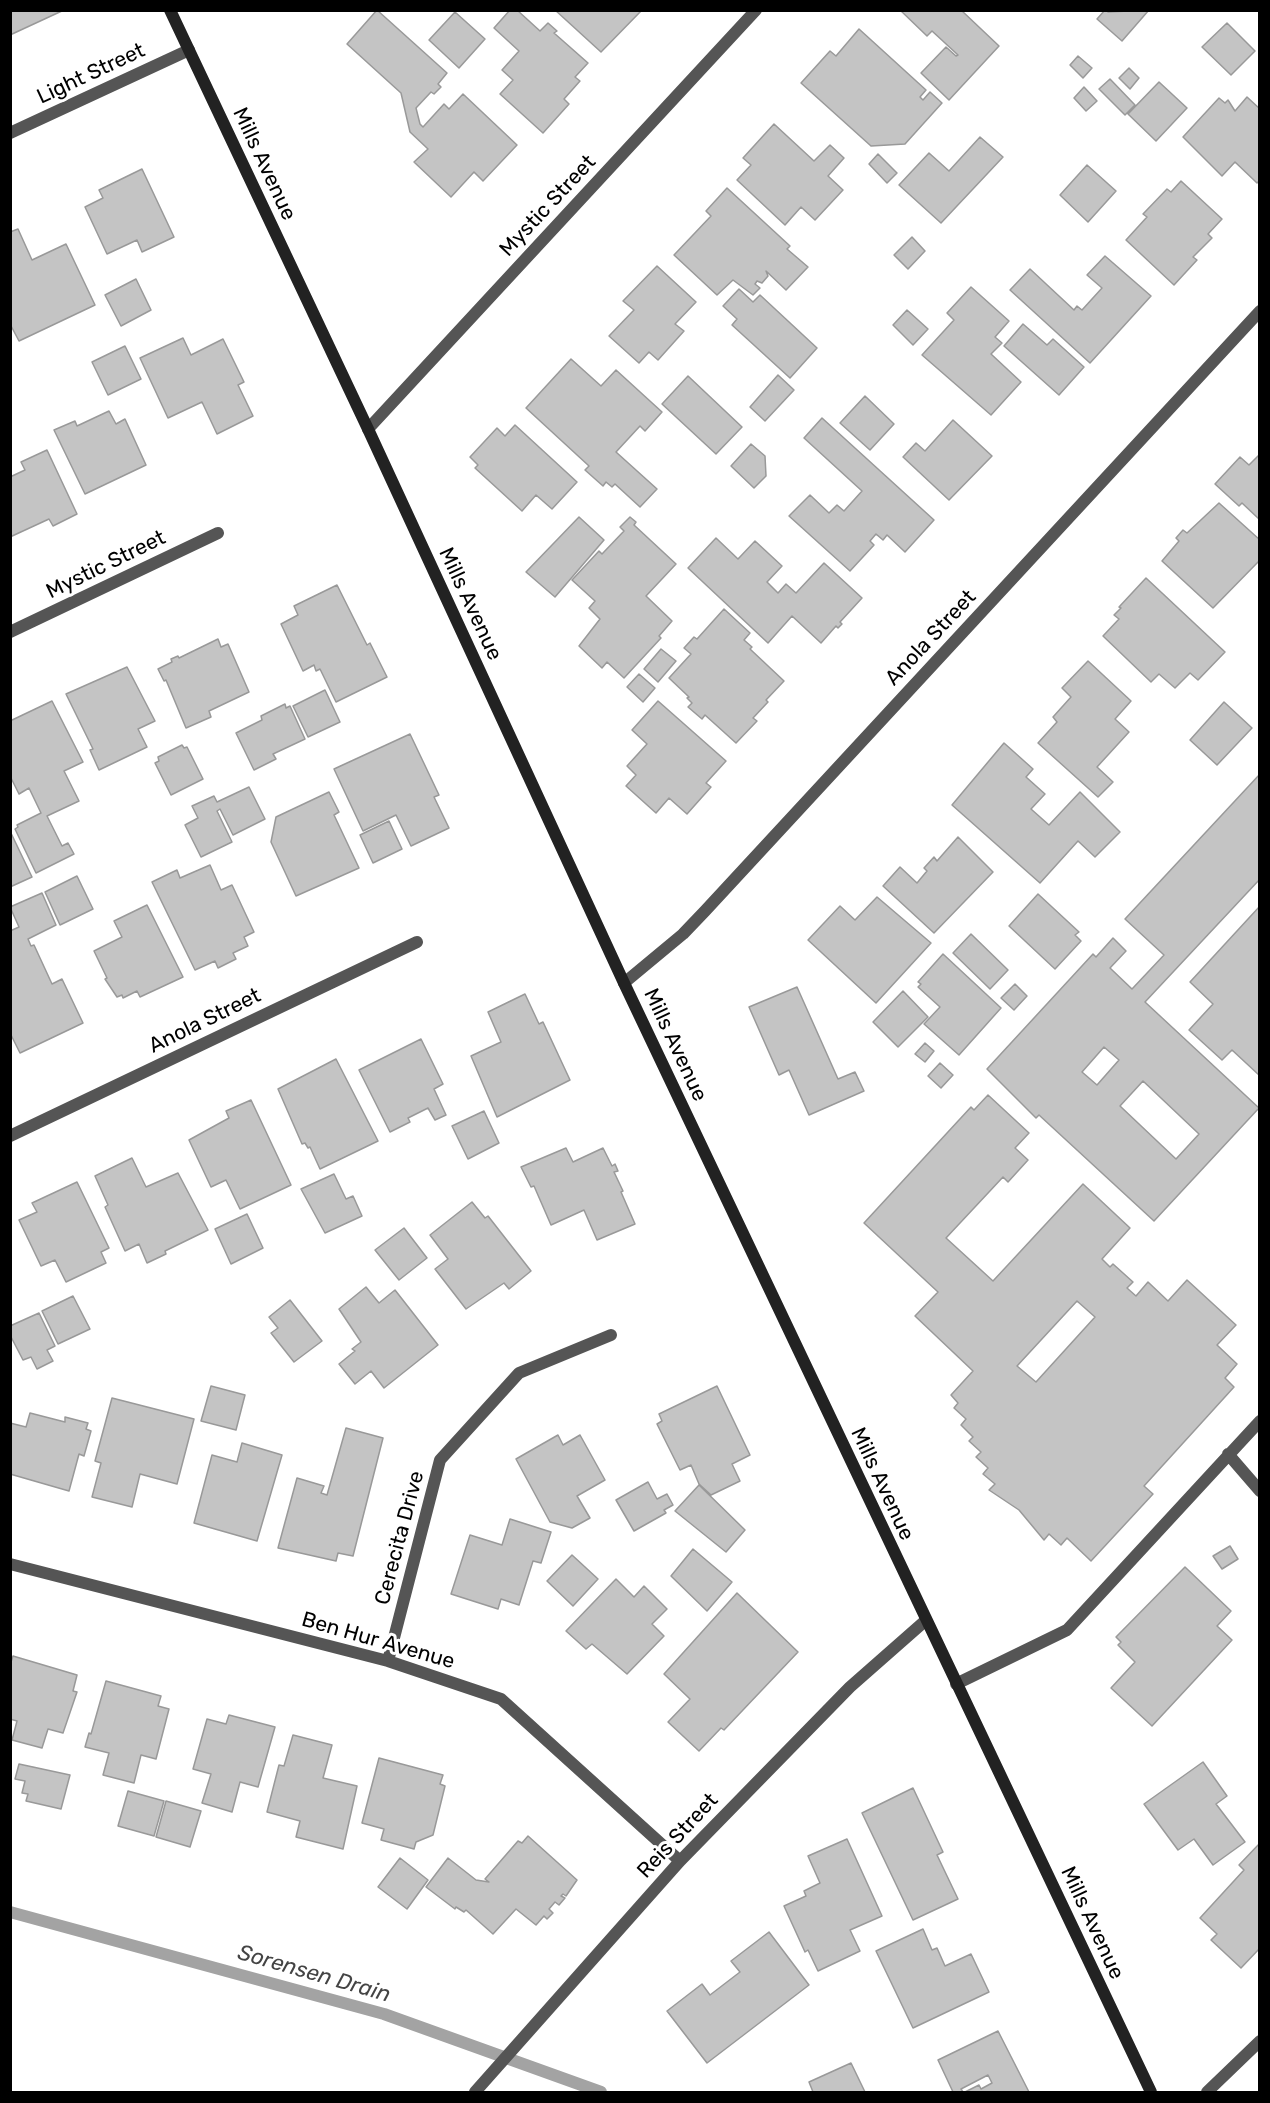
<!DOCTYPE html>
<html>
<head>
<meta charset="utf-8">
<style>
	body { margin:0 }
	#map { position:relative; width:1270px; height:2103px; overflow:hidden; background:#fff; font-family:Rubik,sans-serif }
	canvas { display:block }
	.frame { position:absolute; inset:0; border:12px solid #000; pointer-events:none }
</style>
</head>
<body>
<div id="map">
<canvas width="1270" height="2103"></canvas>
<div class="frame"></div>
</div>
<script>
const c = document.querySelector('canvas').getContext('2d');
c.lineJoin = 'round';
function trace(path, color, width, dash) { c.strokeStyle = color; c.lineWidth = width; c.lineCap = dash ? 'butt' : 'round'; c.setLineDash(dash || []); c.stroke(path); }
function fillPath(path, color) { c.fillStyle = color; c.fill(path, 'evenodd'); }
function write(font, color, halo, rows, align = 'center') {
  c.font = font + ' Rubik,sans-serif'; c.lineWidth = 6; c.setLineDash([]); c.textBaseline = 'middle'; c.strokeStyle = halo; c.fillStyle = color; for (const [text, x, y, turn = 0] of rows) {
    c.save(); c.translate(x, y); c.rotate((+turn || 0) * Math.PI / 180); c.textAlign = isNaN(turn) ? turn : align; if (halo) c.strokeText(text, 0, 0); c.fillText(text, 0, 0); c.restore();
  }
}
const stream = new Path2D(`
	M10,1912L384,2014L601,2092`);
const building = new Path2D(`
	M10,10H64L10,35Z
	M377,10L447,73L438,84L441,87L434,94L431,92L416,108L420,124L423,127L444,104L449,109L463,94L517,145L483,181L474,172L451,197L414,162L428,149L410,132L401,93L347,44Z
	M510,10H517L540,31L548,23L557,31L554,33L588,63L575,77L580,81L564,99L569,104L543,133L500,94L513,80L502,70L519,51L494,28Z
	M555,10H642L601,52Z
	M900,10H961L999,46L949,100L921,73L946,47L956,56L958,55L932,31L927,36Z
	M1105,10L1108,12L1149,10L1122,41L1097,19Z
	M455,12L485,39L459,68L429,40Z
	M1227,23L1255,51L1231,75L1202,47Z
	M859,29L926,90L920,97L923,100L930,92L942,103L905,144L871,146L801,83L830,51L836,56Z
	M1078,56L1092,68L1083,78L1070,65Z
	M1129,68L1139,78L1130,89L1119,78Z
	M1110,79L1135,105L1125,115L1099,89Z
	M1159,82L1187,108L1156,141L1128,114Z
	M1084,87L1097,101L1086,111L1074,98Z
	M1247,97L1260,109V180L1257,183L1235,162L1222,176L1183,137L1219,98L1225,103L1228,100L1235,111Z
	M774,124L814,161L830,145L844,158L828,176L843,190L815,220L801,207L785,225L737,180L751,165L743,158Z
	M980,137L1003,157L941,223L899,185L929,153L949,171Z
	M878,154L897,173L887,183L869,164Z
	M1087,165L1116,191L1088,222L1060,195Z
	M142,169L174,237L142,252L137,240L107,254L85,207L103,198L99,190Z
	M1181,181L1222,219L1208,234L1212,238L1193,257L1197,260L1174,285L1126,240L1147,217L1143,214L1167,189L1171,192Z
	M727,188L790,246L787,249L808,267L786,290L766,271L768,276L762,283L757,281L755,284L760,288L753,295L733,280L717,295L674,255L711,216L706,211Z
	M18,229L32,260L66,244L95,305L19,341L10,324V232Z
	M912,237L925,251L908,269L894,255Z
	M1105,256L1151,296L1090,363L1010,290L1030,269L1074,310L1077,306L1082,310L1102,288L1087,275Z
	M657,266L696,302L675,324L684,331L658,360L649,352L639,363L609,336L634,310L623,301Z
	M136,279L151,310L121,326L105,295Z
	M971,287L1009,321L995,337L1002,343L991,354L1021,382L991,415L922,355L954,320L947,313Z
	M739,289L753,302L760,295L817,348L790,378L732,325L737,319L723,306Z
	M907,310L928,329L913,345L893,325Z
	M1023,324L1047,345L1053,339L1084,367L1059,395L1004,346Z
	M183,338L191,355L223,339L244,382L238,385L253,416L217,434L202,402L168,418L140,358Z
	M125,346L141,379L108,395L92,362Z
	M571,359L601,386L616,370L662,412L645,431L640,426L616,452L657,489L640,507L615,484L612,487L606,482L603,486L585,470L589,466L526,408Z
	M778,375L794,390L765,421L750,407Z
	M688,376L742,427L716,454L662,404Z
	M865,396L894,424L870,450L840,423Z
	M109,411L116,424L125,419L146,465L85,494L54,430L75,421L77,426Z
	M822,418L934,520L905,552L887,535L883,540L876,534L870,541L874,545L850,571L789,516L810,495L829,513L837,505L844,511L862,491L804,438Z
	M953,420L992,456L949,500L903,457L916,443L925,451Z
	M515,425L577,482L552,509L536,495L522,511L475,468L478,465L470,457L497,428L505,436Z
	M751,444L765,456L766,476L754,488L731,466Z
	M47,450L77,514L53,526L49,519L10,537V477L25,470L21,462Z
	M1260,454V520L1242,503L1239,506L1215,484L1240,457L1249,465Z
	M1219,503L1260,540V560L1213,608L1162,561L1179,541L1176,538L1183,530L1187,533Z
	M579,517L604,540L555,597L526,572Z
	M630,517L636,522L634,525L676,564L646,596L672,621L659,636L661,638L624,678L607,662L602,668L579,646L600,619L589,608L595,601L572,580L599,551L602,554L624,531L620,527Z
	M716,538L738,559L755,541L782,566L767,582L778,593L786,584L796,593L824,563L862,598L840,622L842,624L838,628L836,626L821,643L792,616L768,643L688,568Z
	M1146,578L1225,652L1198,680L1190,673L1175,688L1159,674L1151,682L1103,636L1119,619L1114,615L1121,608L1119,607Z
	M337,585L367,645L370,643L387,677L336,702L320,669L316,671L314,665L303,671L281,624L298,615L294,606Z
	M724,609L750,633L744,640L752,647L750,649L784,681L766,700L768,702L753,718L757,721L736,743L705,715L702,719L688,707L692,703L687,698L689,697L669,678L691,654L684,648L694,637L697,639Z
	M218,639L221,647L228,644L249,692L209,711L211,717L186,728L166,680L164,681L158,669L172,662L171,659L178,656L179,658Z
	M661,649L676,661L658,682L644,669Z
	M1088,661L1131,701L1115,719L1129,732L1097,767L1113,782L1098,797L1038,743L1057,722L1053,717L1071,697L1062,688Z
	M127,667L155,721L138,729L147,747L99,770L90,750L93,749L66,694Z
	M639,674L655,688L643,702L627,687Z
	M325,690L340,722L308,737L293,706Z
	M52,701L83,762L64,771L79,801L47,816L62,846L68,843L74,854L36,873L15,829L18,827L17,825L41,813L29,788L19,794L10,776V721Z
	M658,701L726,761L706,783L711,787L687,814L669,798L656,813L626,786L636,775L627,766L647,744L632,730Z
	M1224,702L1252,728L1217,765L1190,740Z
	M285,704L286,708L290,706L305,739L273,754L276,759L254,770L236,733L262,720L261,716Z
	M410,734L439,795L434,797L449,828L411,846L396,815L363,831L334,769Z
	M1004,743L1033,769L1026,777L1045,794L1031,809L1049,825L1080,792L1120,832L1095,857L1078,841L1040,883L952,805Z
	M182,745L184,748L187,747L203,779L171,795L155,763L159,761L158,757Z
	M1260,774V879L1145,1002L1259,1108L1154,1221L1039,1115L1036,1118L987,1069L1093,954L1096,957L1113,938L1126,951L1110,968L1132,989L1164,955L1125,919ZM1104,1047L1119,1060L1097,1085L1082,1072ZM1143,1081L1199,1134L1176,1159L1120,1106Z
	M249,787L265,819L233,835L220,809L217,811L232,842L201,857L185,825L198,818L192,806L214,796L217,802Z
	M329,792L339,812L334,815L359,868L296,896L271,842L276,817Z
	M389,821L402,849L373,863L360,835Z
	M10,831L32,877L10,887Z
	M958,837L993,872L934,933L883,886L900,867L917,883L927,871L924,868L934,857L937,861Z
	M210,865L221,890L232,885L254,932L244,937L248,946L233,953L236,959L218,968L215,961L195,970L152,882L177,870L180,878Z
	M77,876L93,909L60,925L45,892Z
	M42,893L56,925L28,939L31,946L34,945L52,984L62,979L83,1023L20,1053L10,1033V931L19,927L10,907Z
	M1038,894L1079,932L1075,935L1081,941L1055,969L1009,926Z
	M877,897L931,943L876,1003L808,940L840,906L855,920Z
	M147,905L183,977L140,997L137,991L123,998L122,995L117,997L105,979L107,978L94,951L122,937L114,921Z
	M1260,906V1076L1232,1050L1222,1060L1189,1030L1213,1004L1190,982Z
	M971,934L1008,970L990,989L953,953Z
	M943,954L1001,1008L959,1055L924,1024L940,1007L918,987L921,984L918,982Z
	M1015,984L1027,996L1014,1010L1001,998Z
	M797,987L838,1079L855,1072L864,1091L809,1115L789,1070L779,1075L749,1007Z
	M903,991L928,1017L898,1047L873,1022Z
	M525,994L539,1024L543,1022L570,1080L497,1117L471,1056L501,1042L488,1012Z
	M421,1039L443,1084L434,1089L446,1115L435,1120L428,1108L408,1118L410,1122L390,1132L359,1070Z
	M925,1043L934,1051L925,1062L915,1054Z
	M336,1059L378,1141L320,1169L310,1147L308,1148L305,1143L302,1144L278,1089Z
	M940,1063L953,1075L941,1088L928,1076Z
	M988,1095L1029,1133L1015,1148L1028,1160L1008,1182L1003,1177L946,1238L993,1281L1083,1184L1130,1228L1102,1259L1110,1267L1113,1264L1133,1282L1127,1288L1136,1296L1148,1282L1168,1301L1187,1280L1236,1325L1217,1345L1237,1364L1225,1378L1234,1387L1144,1486L1153,1494L1091,1561L1067,1538L1061,1545L1049,1534L1044,1540L1019,1510L989,1490L995,1484L983,1474L988,1468L976,1457L981,1452L969,1441L973,1437L961,1425L966,1419L954,1408L958,1403L951,1395L973,1371L915,1316L938,1292L864,1223L971,1107L974,1110ZM1077,1301L1095,1317L1036,1382L1017,1366Z
	M251,1100L291,1185L240,1209L226,1180L211,1187L189,1140L229,1118L226,1111Z
	M484,1111L499,1143L468,1159L452,1126Z
	M566,1148L573,1162L603,1148L612,1166L615,1164L618,1171L614,1172L623,1191L621,1192L635,1224L597,1240L584,1210L551,1225L534,1186L531,1187L521,1167Z
	M132,1158L146,1187L178,1173L208,1230L165,1251L166,1254L147,1263L139,1244L125,1251L105,1207L108,1205L95,1176Z
	M334,1174L346,1199L353,1196L362,1216L325,1233L301,1189Z
	M77,1182L109,1248L101,1252L106,1263L66,1282L55,1260L41,1266L19,1220L37,1212L32,1203Z
	M472,1202L485,1218L488,1216L531,1271L509,1289L504,1283L466,1309L435,1269L448,1259L430,1235Z
	M247,1214L263,1248L231,1264L215,1229Z
	M404,1228L427,1258L399,1280L375,1250Z
	M366,1287L379,1303L395,1290L438,1345L384,1388L371,1371L355,1384L339,1364L355,1351L352,1349L361,1342L339,1309Z
	M73,1296L90,1329L58,1344L42,1311Z
	M290,1300L322,1341L294,1362L271,1333L278,1328L269,1317Z
	M39,1313L55,1346L47,1350L53,1361L37,1369L31,1357L23,1360L10,1335V1326Z
	M211,1386L245,1395L236,1430L201,1421Z
	M717,1386L750,1455L732,1464L740,1481L711,1495L699,1484L691,1465L680,1470L657,1424L662,1421L659,1414Z
	M112,1398L194,1419L177,1484L140,1474L132,1507L92,1497L101,1463L95,1461Z
	M30,1413L65,1422V1417L88,1423L86,1429L91,1431L84,1456L79,1454L69,1491L10,1474V1423L26,1427Z
	M346,1428L383,1438L353,1556L338,1553L336,1561L278,1548L297,1478L324,1486L321,1493L327,1495Z
	M558,1435L563,1445L580,1435L605,1480L577,1496L590,1518L572,1528L550,1522L516,1459Z
	M242,1443L282,1455L257,1541L194,1523L212,1455L237,1462Z
	M648,1482L657,1499L667,1494L673,1505L664,1510L666,1513L634,1531L616,1500Z
	M699,1485L745,1530L726,1552L675,1511Z
	M510,1519L551,1532L541,1563L533,1561L519,1605L501,1599L498,1609L451,1594L470,1535L502,1545Z
	M1230,1546L1238,1559L1222,1569L1213,1556Z
	M693,1549L732,1582L707,1611L671,1576Z
	M572,1555L598,1579L573,1606L547,1581Z
	M1185,1567L1231,1611L1217,1626L1232,1640L1152,1726L1111,1688L1135,1662L1118,1645L1121,1642L1116,1637Z
	M616,1579L634,1597L644,1586L667,1609L652,1624L664,1636L627,1674L592,1644L586,1649L566,1631Z
	M737,1593L798,1652L724,1730L721,1728L699,1751L668,1722L690,1699L664,1674Z
	M13,1656L77,1675L73,1691L77,1692L63,1733L48,1729L42,1748L12,1740L17,1721L10,1719V1665Z
	M106,1681L161,1696L158,1706L169,1709L156,1759L141,1755L134,1783L103,1775L109,1753L85,1747L89,1733L91,1734Z
	M229,1715L275,1727L258,1787L240,1782L232,1812L202,1803L211,1774L193,1769L207,1719L226,1724Z
	M293,1735L332,1745L323,1778L357,1786L343,1849L296,1837L300,1821L267,1812L279,1765L284,1766Z
	M379,1758L443,1775L440,1784L445,1786L433,1835L416,1842L414,1849L381,1840L384,1829L362,1823Z
	M1203,1762L1227,1796L1216,1804L1245,1842L1213,1865L1194,1839L1178,1850L1144,1804Z
	M19,1764L70,1775L61,1809L26,1801L28,1794L22,1793L25,1781L15,1779Z
	M913,1788L943,1852L937,1855L958,1899L913,1920L862,1813Z
	M128,1791L164,1801L154,1836L118,1826Z
	M166,1801L201,1811L190,1847L156,1837Z
	M528,1836L577,1880L566,1896L563,1894L561,1896L565,1898L559,1905L555,1902L549,1909L553,1913L547,1919L544,1916L536,1925L516,1909L493,1934L466,1910L464,1912L456,1907L455,1909L426,1887L448,1858L476,1880L489,1882L485,1879L518,1841L522,1843Z
	M847,1839L882,1916L850,1930L860,1951L818,1971L808,1950L805,1952L784,1906L806,1896L804,1891L820,1883L808,1856Z
	M1260,1843V1948L1241,1968L1211,1940L1217,1934L1200,1918L1244,1870L1239,1865Z
	M400,1858L428,1880L407,1909L378,1887Z
	M923,1929L932,1950L937,1948L945,1966L971,1954L989,1992L913,2028L876,1951Z
	M769,1932L809,1985L707,2063L667,2011L702,1984L710,1995L740,1972L731,1961Z
	M998,2031L1029,2092H965L979,2085L981,2089L992,2083L988,2075L961,2089L963,2092H951H953L938,2060Z
	M851,2063L865,2092H813L809,2082Z`);
const service = new Path2D(`
	M1228,1454L1260,1491
	M956,1684L1067,1630L1260,1421`);
const minor = new Path2D(`
	M10,133L189,50
	M368,429L756,10
	M10,632L218,533
	M624,983L683,934L705,911L1260,311
	M10,1136L417,942
	M10,1564L388,1661L501,1699L680,1861
	M388,1661L440,1460L519,1373L611,1335
	M475,2092L680,1861L850,1687L925,1621
	M1207,2092L1260,2041`);
const secondary = new Path2D(`
	M170,10L368,429L624,983L1151,2092`);
const streetNames = [
	["Light Street",91,74,-25],
	["Mills Avenue",264,164,65],
	["Mystic Street",548,206,-47],
	["Mystic Street",106,565,-26],
	["Mills Avenue",470,604,65],
	["Anola Street",931,638,-47],
	["Anola Street",205,1021,-26],
	["Mills Avenue",675,1045,65],
	["Mills Avenue",882,1484,65],
	["Cerecita Drive",400,1538,-75],
	["Ben Hur Avenue",378,1641,16],
	["Reis Street",678,1836,-47],
	["Mills Avenue",1092,1923,65]
];
const waterNames = [
	["Sorensen Drain",314,1974,16]
];
trace(stream, '#a3a3a3', 12);
fillPath(building, '#c4c4c4');
trace(building, '#999', 1.5);
trace(service, '#555', 12);
trace(minor, '#555', 12);
trace(secondary, '#222', 12);
write('21px', '#000', '#fff', streetNames);
write('italic 22px', '#444', '#fff', waterNames);
</script>
</body>
</html>
